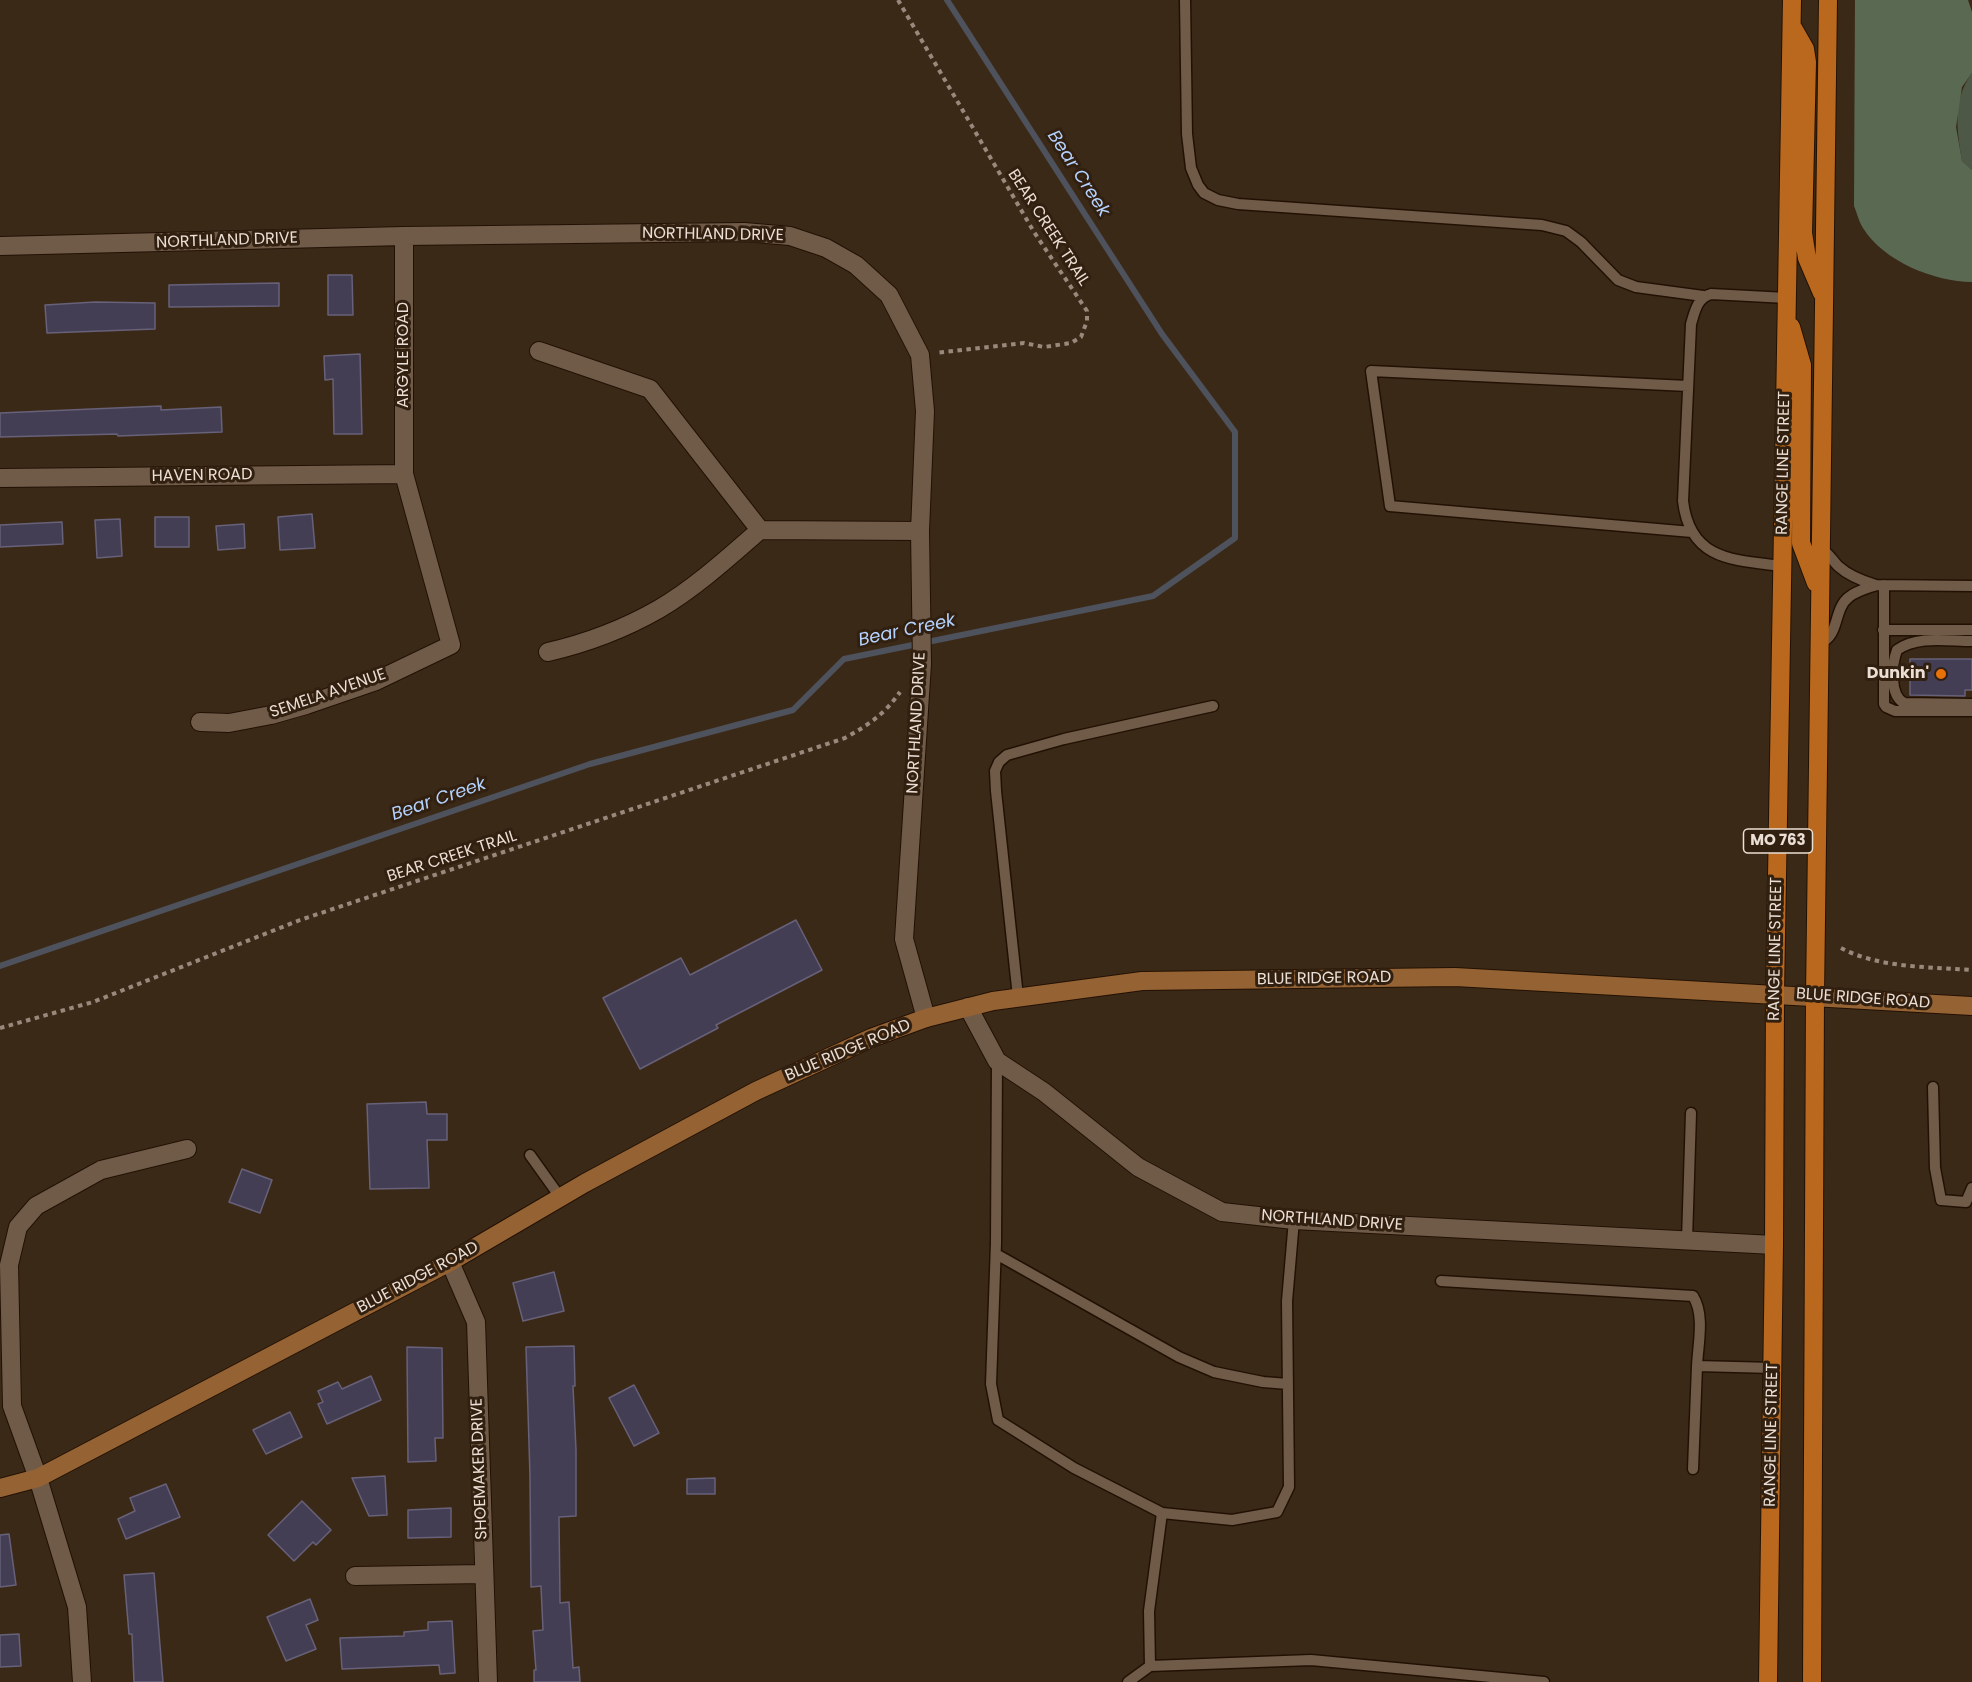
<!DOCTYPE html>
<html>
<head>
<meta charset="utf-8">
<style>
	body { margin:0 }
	canvas { display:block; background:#3b2918 }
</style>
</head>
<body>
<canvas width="1972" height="1682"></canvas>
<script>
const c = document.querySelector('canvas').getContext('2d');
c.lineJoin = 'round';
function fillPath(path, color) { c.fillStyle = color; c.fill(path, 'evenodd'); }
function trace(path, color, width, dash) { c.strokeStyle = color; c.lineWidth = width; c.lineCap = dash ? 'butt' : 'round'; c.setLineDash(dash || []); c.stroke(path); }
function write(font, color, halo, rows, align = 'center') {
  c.font = font + ' Poppins,sans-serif'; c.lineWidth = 6; c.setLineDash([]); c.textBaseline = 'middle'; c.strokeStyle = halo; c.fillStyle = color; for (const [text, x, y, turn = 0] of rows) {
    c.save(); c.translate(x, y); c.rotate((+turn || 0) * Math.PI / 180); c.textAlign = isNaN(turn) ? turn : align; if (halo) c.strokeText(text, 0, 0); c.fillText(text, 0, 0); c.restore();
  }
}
const green = new Path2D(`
	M1972,73V170L1962,161C1957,129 1952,101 1972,73Z`);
const forest = new Path2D(`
	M1855,0H1968L1972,12V73L1962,87L1956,127L1962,161L1972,170V282C1935,282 1883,261 1863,228C1859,222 1857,213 1854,206Z`);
const stream = new Path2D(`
	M0,966L590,764L793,710L844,659L1153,596L1235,538V432L1162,334L947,0`);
const building = new Path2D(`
	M328,275H352L353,315H328Z
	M279,283V306L169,307V285Z
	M95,302L155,303V329L47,333L45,305Z
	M360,354L362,434H334L333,379L325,380L324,356Z
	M161,406V410L221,407L222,432L118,436L117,434L0,437V413Z
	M312,514L315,548L280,550L278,517Z
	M155,517H189V547H155Z
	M120,519L122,556L97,558L95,520Z
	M62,522L63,544L0,547V525Z
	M244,524L245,548L218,550L216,526Z
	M1910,659H1972V690H1965V696L1910,695Z
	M796,920L822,970L716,1025L718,1028L640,1069L603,998L681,958L690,975Z
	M426,1102L427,1114H447V1140H427L429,1188L370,1189L367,1104Z
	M242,1169L272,1180L260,1213L229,1202Z
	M554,1272L564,1311L523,1321L513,1283Z
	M574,1346L575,1386H573L576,1450V1516L559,1517L560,1603L569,1602L573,1668L579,1667L580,1682H534V1670H536L533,1631L543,1630L541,1586L531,1587L530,1476L526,1347Z
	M407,1347L442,1348L443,1438H435L436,1461L408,1462Z
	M371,1376L381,1400L327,1424L318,1404L323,1402L318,1391L338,1382L342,1389Z
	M634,1385L659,1433L634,1446L609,1398Z
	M290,1412L302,1437L266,1454L253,1430Z
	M385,1476L387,1515L369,1516L352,1478Z
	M715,1478V1494H687V1479Z
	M166,1484L180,1517L126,1539L118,1519L135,1511L130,1498Z
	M302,1501L331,1530L316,1545L313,1542L294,1561L268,1535Z
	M451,1508V1537L408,1538V1510Z
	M9,1534L16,1585L0,1587V1535Z
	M154,1573L163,1682H134L132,1634H129L124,1575Z
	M310,1599L318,1620L306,1625L316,1649L286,1661L267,1617Z
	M452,1621L455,1673L440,1674L439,1665L342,1669L340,1638L404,1636V1632L428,1630V1622Z
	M19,1634L21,1666L0,1667V1635Z`);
const path = new Path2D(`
	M898,0L1034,232L1087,311V321L1081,337L1071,343L1044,347L1024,343L936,353
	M1841,948C1878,968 1931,967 1972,970
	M0,1028L93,1002L300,920L845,738C868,725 884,715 900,692`);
const lane = new Path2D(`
	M1185,0L1187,134L1191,168L1198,185L1204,193L1218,200L1238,204L1542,225L1566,231L1581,242L1618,280L1636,287L1703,296
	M1688,386L1371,371L1390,506L1692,532
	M1821,549C1829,553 1832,560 1838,566C1849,576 1862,581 1876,585L1972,586
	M1782,566C1734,560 1690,561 1683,501L1691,324C1695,311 1697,298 1711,294L1787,298
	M1884,585V704L1886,707L1895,711H1972
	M1883,630H1972
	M1972,641C1948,641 1917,635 1897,650C1892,664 1889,695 1904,703L1972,704
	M1820,643C1840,636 1833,609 1849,597C1856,591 1868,588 1876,585
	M1018,997L996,791L995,771L999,762L1007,755L1064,739L1213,706
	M997,1061L996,1243L991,1384L998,1420L1074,1468L1162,1513L1232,1520L1277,1512L1289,1487L1287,1301L1294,1220
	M1933,1087L1935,1168L1941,1200L1966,1202L1972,1188
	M530,1155L560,1197
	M1687,1240L1691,1113
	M996,1254L1179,1357L1214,1372L1263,1382L1288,1384
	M1441,1281L1693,1296C1705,1315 1698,1344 1697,1366
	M1693,1469L1697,1366L1773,1368
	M1162,1513L1149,1611L1150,1666L1311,1660L1544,1682
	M1128,1682L1150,1666`);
const street = new Path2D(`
	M0,246L404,236L744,232L790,236L826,248L856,265L889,295L920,355L925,411L920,531L922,664L904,939L926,1018
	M539,351L650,389L760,530
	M0,478L404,474
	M548,652C587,643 624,629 659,609C695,588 729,557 760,530L920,531
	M200,722L229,723L271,715L306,705L376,681L451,645L404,474V236
	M968,1007L997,1061L1044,1092L1138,1167L1222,1212L1294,1220L1774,1245
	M450,1262L476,1322L488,1682
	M355,1576L483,1574
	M82,1682L77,1607L38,1478L12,1406L9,1265L18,1227L36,1206L101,1170L187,1149`);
const secondary = new Path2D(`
	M0,1488L38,1478L450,1262L585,1183L756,1091L871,1038L926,1018L993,1001L1142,981L1455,977L1972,1006`);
const primary = new Path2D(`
	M1793,28L1805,49L1807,62L1803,233L1807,258L1822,293
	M1791,327L1802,365L1801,543L1816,583
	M1768,1682L1774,1245L1775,994L1792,0
	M1812,1682L1815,996L1828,0`);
const markers = [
	[1941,674,6,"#e8710a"]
];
const shields = [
	[1778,841,69]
];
const shieldNames = [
	["MO 763",1778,841]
];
const streetNames = [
	["BEAR CREEK TRAIL",1048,228,57],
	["NORTHLAND DRIVE",713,235,1],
	["NORTHLAND DRIVE",227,241,-2],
	["ARGYLE ROAD",404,355,-90],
	["RANGE LINE STREET",1784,463,-89],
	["HAVEN ROAD",202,476,-1],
	["SEMELA AVENUE",328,694,-19],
	["NORTHLAND DRIVE",917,723,-87],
	["BEAR CREEK TRAIL",452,857,-18],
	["RANGE LINE STREET",1776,949,-89],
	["BLUE RIDGE ROAD",1324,979,-1],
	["BLUE RIDGE ROAD",1863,999,4],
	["BLUE RIDGE ROAD",848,1051,-23],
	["NORTHLAND DRIVE",1332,1221,4],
	["BLUE RIDGE ROAD",418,1278,-28],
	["RANGE LINE STREET",1772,1435,-89],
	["SHOEMAKER DRIVE",480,1469,-92]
];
const poiNames = [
	["Dunkin'",1929,674]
];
const waterNames = [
	["Bear Creek",1078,174,57],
	["Bear Creek",907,631,-12],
	["Bear Creek",439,800,-19]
];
fillPath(green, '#4d5946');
fillPath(forest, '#5a6952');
trace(stream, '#4e525c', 6);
fillPath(building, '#433e54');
trace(building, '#676179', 1.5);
trace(lane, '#221103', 13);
trace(street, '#221103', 20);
trace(secondary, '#221103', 20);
trace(primary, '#221103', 20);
trace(path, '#99897c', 4, [4.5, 4.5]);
trace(lane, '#705b49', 10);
trace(street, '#705b49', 18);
trace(secondary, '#956233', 18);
trace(primary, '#b9681d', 18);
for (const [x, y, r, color] of markers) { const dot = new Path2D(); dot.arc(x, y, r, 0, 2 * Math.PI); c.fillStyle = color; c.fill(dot); trace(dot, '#311f0f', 2); }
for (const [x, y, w] of shields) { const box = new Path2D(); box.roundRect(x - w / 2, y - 12, w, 24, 4.5); c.fillStyle = '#311f0f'; c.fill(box); trace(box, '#ebded4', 1.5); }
write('bold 15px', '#ebded4', null, shieldNames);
write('16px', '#ebded4', '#311f0f', streetNames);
write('bold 16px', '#ebded4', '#311f0f', poiNames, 'right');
write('italic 18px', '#b4d2fe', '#311f0f', waterNames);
</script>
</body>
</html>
